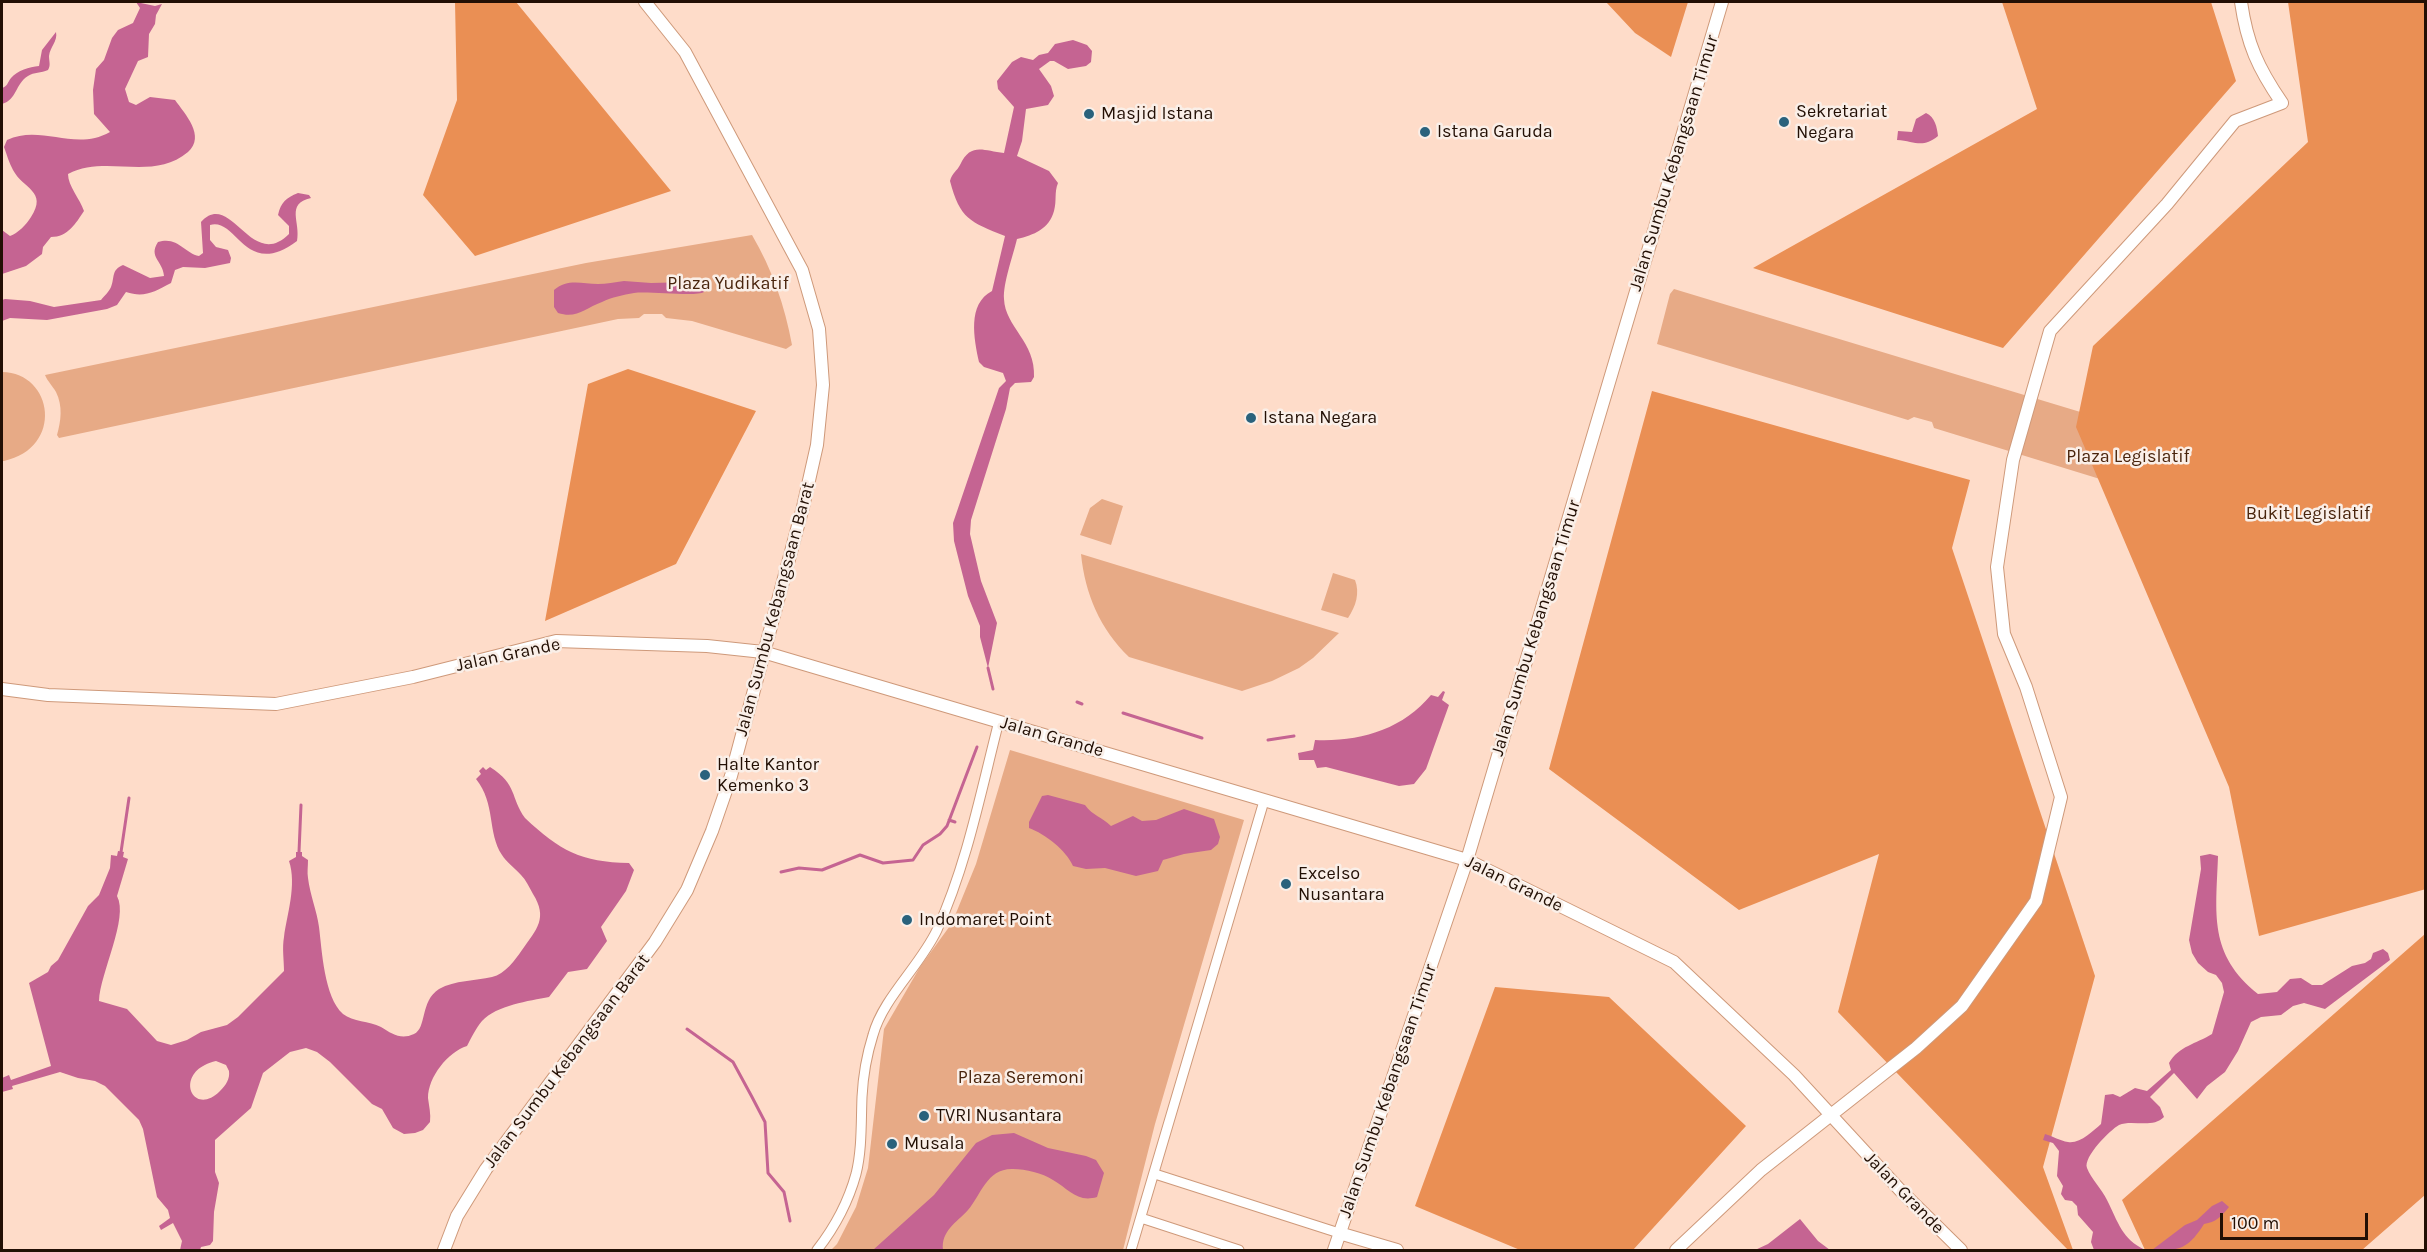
<!DOCTYPE html>
<html>
<head>
<meta charset="utf-8">
<style>
	body { margin:0 }
	#map { position:relative; width:2427px; height:1252px; overflow:hidden; background:#fedcc9; font-family:Karla,sans-serif }
	canvas { display:block }
	.frame { position:absolute; inset:0; border:3px solid #220f04; pointer-events:none }
	.scale { position:absolute; left:2220px; top:1213px; width:148px; height:27px; box-sizing:border-box; border:3px solid #220f04; border-top:0; padding-left:8px; font-size:18px; line-height:21px; white-space:nowrap; color:#220f04; -webkit-text-stroke:4px #faefe8; paint-order:stroke }
</style>
</head>
<body>
<div id="map">
<canvas width="2427" height="1252"></canvas>
<div class="frame"></div>
<div class="scale">100 m</div>
</div>
<script>
const c = document.querySelector('canvas').getContext('2d');
c.lineJoin = 'round';
function fillPath(path, color) { c.fillStyle = color; c.fill(path, 'evenodd'); }
function trace(path, color, width, dash) { c.strokeStyle = color; c.lineWidth = width; c.lineCap = dash ? 'butt' : 'round'; c.setLineDash(dash || []); c.stroke(path); }
function write(font, color, halo, rows, align = 'center') {
  c.font = font + ' Karla,sans-serif'; c.lineWidth = 5; c.setLineDash([]); c.textBaseline = 'middle'; c.strokeStyle = halo; c.fillStyle = color; for (const [text, x, y, turn = 0] of rows) {
    c.save(); c.translate(x, y); c.rotate((+turn || 0) * Math.PI / 180); c.textAlign = isNaN(turn) ? turn : align; if (halo) c.strokeText(text, 0, 0); c.fillText(text, 0, 0); c.restore();
  }
}
const green = new Path2D(`
	M752,235C772,269 785,306 792,345L786,349L692,321L666,318L662,314H644L639,318L618,319L59,438L57,435C61,421 63,406 56,392C52,385 48,382 45,375L586,263Z
	M1674,289L2163,437L2152,495L1934,428L1932,422L1914,417L1908,420L1657,344L1670,294Z
	M2,372C54,373 64,448 4,461H2Z
	M1102,499L1123,506L1111,545L1080,535L1090,508Z
	M1081,554L1339,633L1313,658L1299,668L1272,681L1242,691L1129,657C1100,629 1085,594 1081,554Z
	M1333,573L1355,580C1360,593 1356,606 1348,618L1321,610Z
	M1010,750L1244,820L1155,1124L1123,1250H831L837,1244L856,1207L868,1168L884,1029L920,967L952,923L976,864Z`);
const forest = new Path2D(`
	M455,2H516L671,191L475,256L423,195L457,100Z
	M1606,2H1688L1671,57L1635,33Z
	M2002,2H2211L2236,81L2003,348L1753,268L2037,109Z
	M2288,2H2425L2426,889L2259,936L2229,787L2076,427L2093,346L2308,142Z
	M628,369L756,411L676,564L545,621L588,384Z
	M1652,391L1970,480L1952,548L2095,976L2043,1167L2073,1250H2068L1838,1012L1879,854L1739,910L1549,769Z
	M2425,934V1195L2362,1250H2145L2122,1200Z
	M1495,987L1609,997L1746,1126L1633,1250H1520L1415,1206Z`);
const water = new Path2D(`
	M136,2L155,6L162,4L156,15L155,24L149,34L148,57L138,61L125,89L129,102L136,105L150,97L175,100C185,114 206,136 188,152C152,182 106,154 68,174C68,186 80,199 84,211C76,223 68,237 51,237L43,247L42,254L26,266L2,274V230L10,236C18,233 26,225 31,217C48,191 23,189 13,170C9,163 7,155 4,147L7,140C41,124 75,152 110,132L94,114L93,90L96,69L104,60L112,38L118,30L133,23L140,8Z
	M56,32C58,41 50,47 49,56C49,62 51,65 48,70C41,73 34,72 28,76C15,84 17,100 2,104V88C8,86 7,83 11,78C18,70 29,67 39,66L42,50Z
	M1073,40L1087,45L1092,51L1091,62L1086,66L1068,69L1054,61H1050L1039,69L1051,86L1054,96L1048,105L1026,109L1022,141L1017,156L1049,171L1058,183C1054,193 1057,200 1054,211C1049,229 1034,235 1017,239C1013,256 1003,283 1004,299C1005,327 1036,342 1034,377L1031,382L1015,383L1010,388L1006,409L971,520L970,534L981,581L997,623L988,668L980,637V626L968,596L954,541L953,523L999,388L1006,381L1003,373L984,367L979,362C974,339 967,304 992,291L1005,236C970,222 960,219 950,181C952,173 957,171 960,165C971,142 983,151 1004,153L1014,107L998,89L997,81L1012,62L1021,57L1033,60L1039,55L1048,53L1055,44Z
	M1926,113C1935,117 1937,127 1938,136C1922,149 1915,141 1897,140L1898,131L1912,132L1916,119Z
	M298,193L309,195L311,198C285,204 301,222 297,241C245,280 237,217 210,225V240L216,247L228,250L231,258L230,263L205,268L183,267L175,270L171,283C154,292 144,298 126,292L117,305L107,309L47,320L10,318L2,321V300L5,299L30,301L54,307L101,300C104,296 109,292 111,287C115,277 111,270 123,265L150,278L164,276C163,261 148,257 158,242C178,236 184,253 199,256L203,253L201,222C231,189 251,272 289,234V226L278,215C281,202 286,198 298,193Z
	M624,281L651,283L690,282L701,285L704,292C697,297 649,291 634,293C623,295 612,297 602,302C585,308 577,319 558,313L554,307V290C568,278 582,284 598,284C606,284 615,282 624,281Z
	M1443,691L1445,692L1442,700L1449,705L1426,769L1414,784L1399,786L1326,767L1317,768L1314,760H1299L1298,753L1313,750L1315,740C1359,742 1402,730 1431,695L1438,697Z
	M483,767L486,770L490,767C518,785 510,797 525,818C560,851 581,862 629,863L634,870L626,891L601,927L607,941L587,969L568,972L549,997C529,1001 497,1005 482,1021C476,1028 471,1038 467,1046C448,1052 428,1077 428,1098C429,1106 431,1114 430,1122L423,1130L415,1133L404,1134L393,1128L382,1109L372,1104L330,1062L317,1052L306,1048L290,1052L263,1073L251,1108L215,1140V1172L219,1183L214,1212L213,1241L210,1245L201,1247L200,1250H180L182,1241L173,1223L161,1230L159,1226L170,1218L168,1210L157,1197L143,1129L139,1120L105,1086L95,1081L78,1078L60,1072L12,1086L13,1089L2,1092V1078L9,1075L11,1080L51,1066L29,983L48,972L51,966L58,960L88,906L99,895L110,868L111,855L117,856L118,851L124,852L123,857L128,859L117,896C129,918 100,973 99,1001L127,1009L157,1041L171,1045L187,1040L201,1032L227,1025L238,1017L284,971C284,960 282,948 284,937C287,914 297,885 289,861L296,857V852H302V856L308,860C308,867 307,872 308,878C310,895 317,911 319,927C322,950 324,997 343,1014C353,1022 369,1021 381,1027C392,1034 401,1040 414,1034C427,1028 420,1001 439,989C455,980 475,981 492,977C505,974 515,960 522,950C537,929 548,918 533,894C529,887 526,880 521,875C515,868 506,862 502,855C487,832 496,804 476,779L481,774L479,771ZM216,1061L226,1065L229,1071C230,1079 226,1085 220,1091C192,1119 172,1071 216,1061Z
	M1048,795L1085,805C1093,816 1102,817 1111,826L1133,816L1142,821L1156,820L1184,809L1214,819L1220,837L1218,844L1211,850L1184,854L1163,860L1158,871L1136,876L1105,868L1086,869L1073,866C1066,850 1045,834 1029,828V822L1042,796Z
	M2210,854L2218,856C2216,914 2208,954 2258,994L2277,992L2290,979L2301,978L2312,985H2322L2352,966L2365,963L2371,959L2373,953L2383,949L2388,953L2390,960L2325,1009L2304,1003L2293,1006L2281,1015L2261,1017L2251,1022L2238,1051L2225,1072L2207,1086L2197,1099L2174,1073L2150,1097L2160,1107L2164,1117C2152,1129 2132,1119 2119,1125C2110,1130 2083,1157 2087,1168C2091,1179 2102,1189 2107,1200C2118,1222 2122,1239 2145,1250H2094L2091,1242L2093,1232L2078,1215L2077,1206L2072,1201L2065,1200L2061,1194L2063,1186L2057,1176L2059,1151L2053,1143L2043,1140L2045,1134C2053,1136 2060,1141 2068,1142C2080,1144 2093,1131 2101,1124L2105,1095L2113,1094L2120,1097L2135,1088L2147,1091L2171,1070L2169,1063C2179,1046 2196,1044 2212,1034L2224,992L2222,983L2216,975L2208,972L2198,963L2192,953L2189,940L2201,869L2200,856Z
	M1014,1133L1048,1148L1086,1156L1096,1160L1104,1173L1097,1197C1077,1203 1069,1189 1053,1180C1042,1173 1026,1169 1013,1169C987,1168 981,1195 968,1210C956,1223 941,1231 943,1250H873L934,1195L976,1143L992,1135Z
	M2222,1201L2229,1207C2221,1217 2216,1222 2204,1224C2188,1249 2180,1251 2152,1250L2185,1225L2197,1220L2212,1206Z
	M1800,1219L1818,1241L1830,1250H1755L1768,1244Z`);
const stream = new Path2D(`
	M988,668L993,689
	M1077,702L1082,704
	M1123,713L1202,738
	M1268,740L1294,736
	M949,820L955,822
	M121,852L129,798
	M299,852L301,805
	M781,872L799,868L822,870L860,855L883,863L913,860L923,845L940,834L947,826L977,747
	M687,1029L733,1062L752,1097L765,1122L768,1173L784,1192L790,1221`);
const street = new Path2D(`
	M1155,1174L1339,1233
	M1141,1218L1239,1250
	M817,1250C835,1227 848,1203 856,1174C862,1150 861,1123 862,1097C863,1077 867,1054 873,1035C883,998 920,966 937,930C967,864 981,791 999,721
	M1131,1250L1264,801`);
const secondary = new Path2D(`
	M2,689L48,695L276,704L413,677L556,641L707,646L763,652L1467,860L1674,962L1794,1075L1900,1190L1961,1250
	M1339,1233L1397,1250
	M444,1250L457,1216L486,1169L655,942L687,890L712,831L731,776L803,507L817,445L823,385L819,329L802,270L685,52L645,2
	M1334,1250L1467,860L1722,2
	M1676,1250L1761,1170L1916,1048L1962,1006L2036,901L2061,797L2026,687L2004,634L1997,567L2013,460L2050,331L2167,204L2235,121L2282,103C2258,68 2247,44 2241,2`);
const markers = [
	[1089,114,6,"#2a627c"],
	[1784,122,6,"#2a627c"],
	[1425,132,6,"#2a627c"],
	[1251,418,6,"#2a627c"],
	[705,775,6,"#2a627c"],
	[1286,884,6,"#2a627c"],
	[907,920,6,"#2a627c"],
	[924,1116,6,"#2a627c"],
	[892,1144,6,"#2a627c"]
];
const poiNames = [
	["Sekretariat",1796,112],
	["Negara",1796,133],
	["Masjid Istana",1101,114],
	["Istana Garuda",1437,132],
	["Istana Negara",1263,418],
	["Halte Kantor",717,765],
	["Kemenko 3",717,786],
	["Excelso",1298,874],
	["Nusantara",1298,895],
	["Indomaret Point",919,920],
	["TVRI Nusantara",936,1116],
	["Musala",904,1144]
];
const streetNames = [
	["Jalan Sumbu Kebangsaan Timur",1674,163,-73],
	["Jalan Sumbu Kebangsaan Barat",775,609,-75],
	["Jalan Sumbu Kebangsaan Timur",1536,628,-73],
	["Jalan Grande",508,655,-12],
	["Jalan Grande",1052,737,16],
	["Jalan Grande",1514,884,26],
	["Jalan Sumbu Kebangsaan Barat",567,1061,-53],
	["Jalan Sumbu Kebangsaan Timur",1388,1091,-71],
	["Jalan Grande",1904,1193,46]
];
const parkNames = [
	["Plaza Yudikatif",728,284],
	["Plaza Legislatif",2128,457],
	["Bukit Legislatif",2308,514],
	["Plaza Seremoni",1021,1078]
];
fillPath(green, '#e7aa86');
fillPath(forest, '#ea8f54');
fillPath(water, '#c56492');
trace(stream, '#c56492', 3);
trace(street, '#ce997a', 11);
trace(secondary, '#ce997a', 14);
trace(street, '#fff', 9);
trace(secondary, '#fff', 12);
for (const [x, y, r, color] of markers) { const dot = new Path2D(); dot.arc(x, y, r, 0, 2 * Math.PI); c.fillStyle = color; c.fill(dot); trace(dot, '#faefe8', 2); }
write('18px', '#220f04', '#faefe8', poiNames, 'left');
write('18px', '#220f04', '#faefe8', streetNames);
write('18px', '#49240c', '#faefe8', parkNames);
</script>
</body>
</html>
